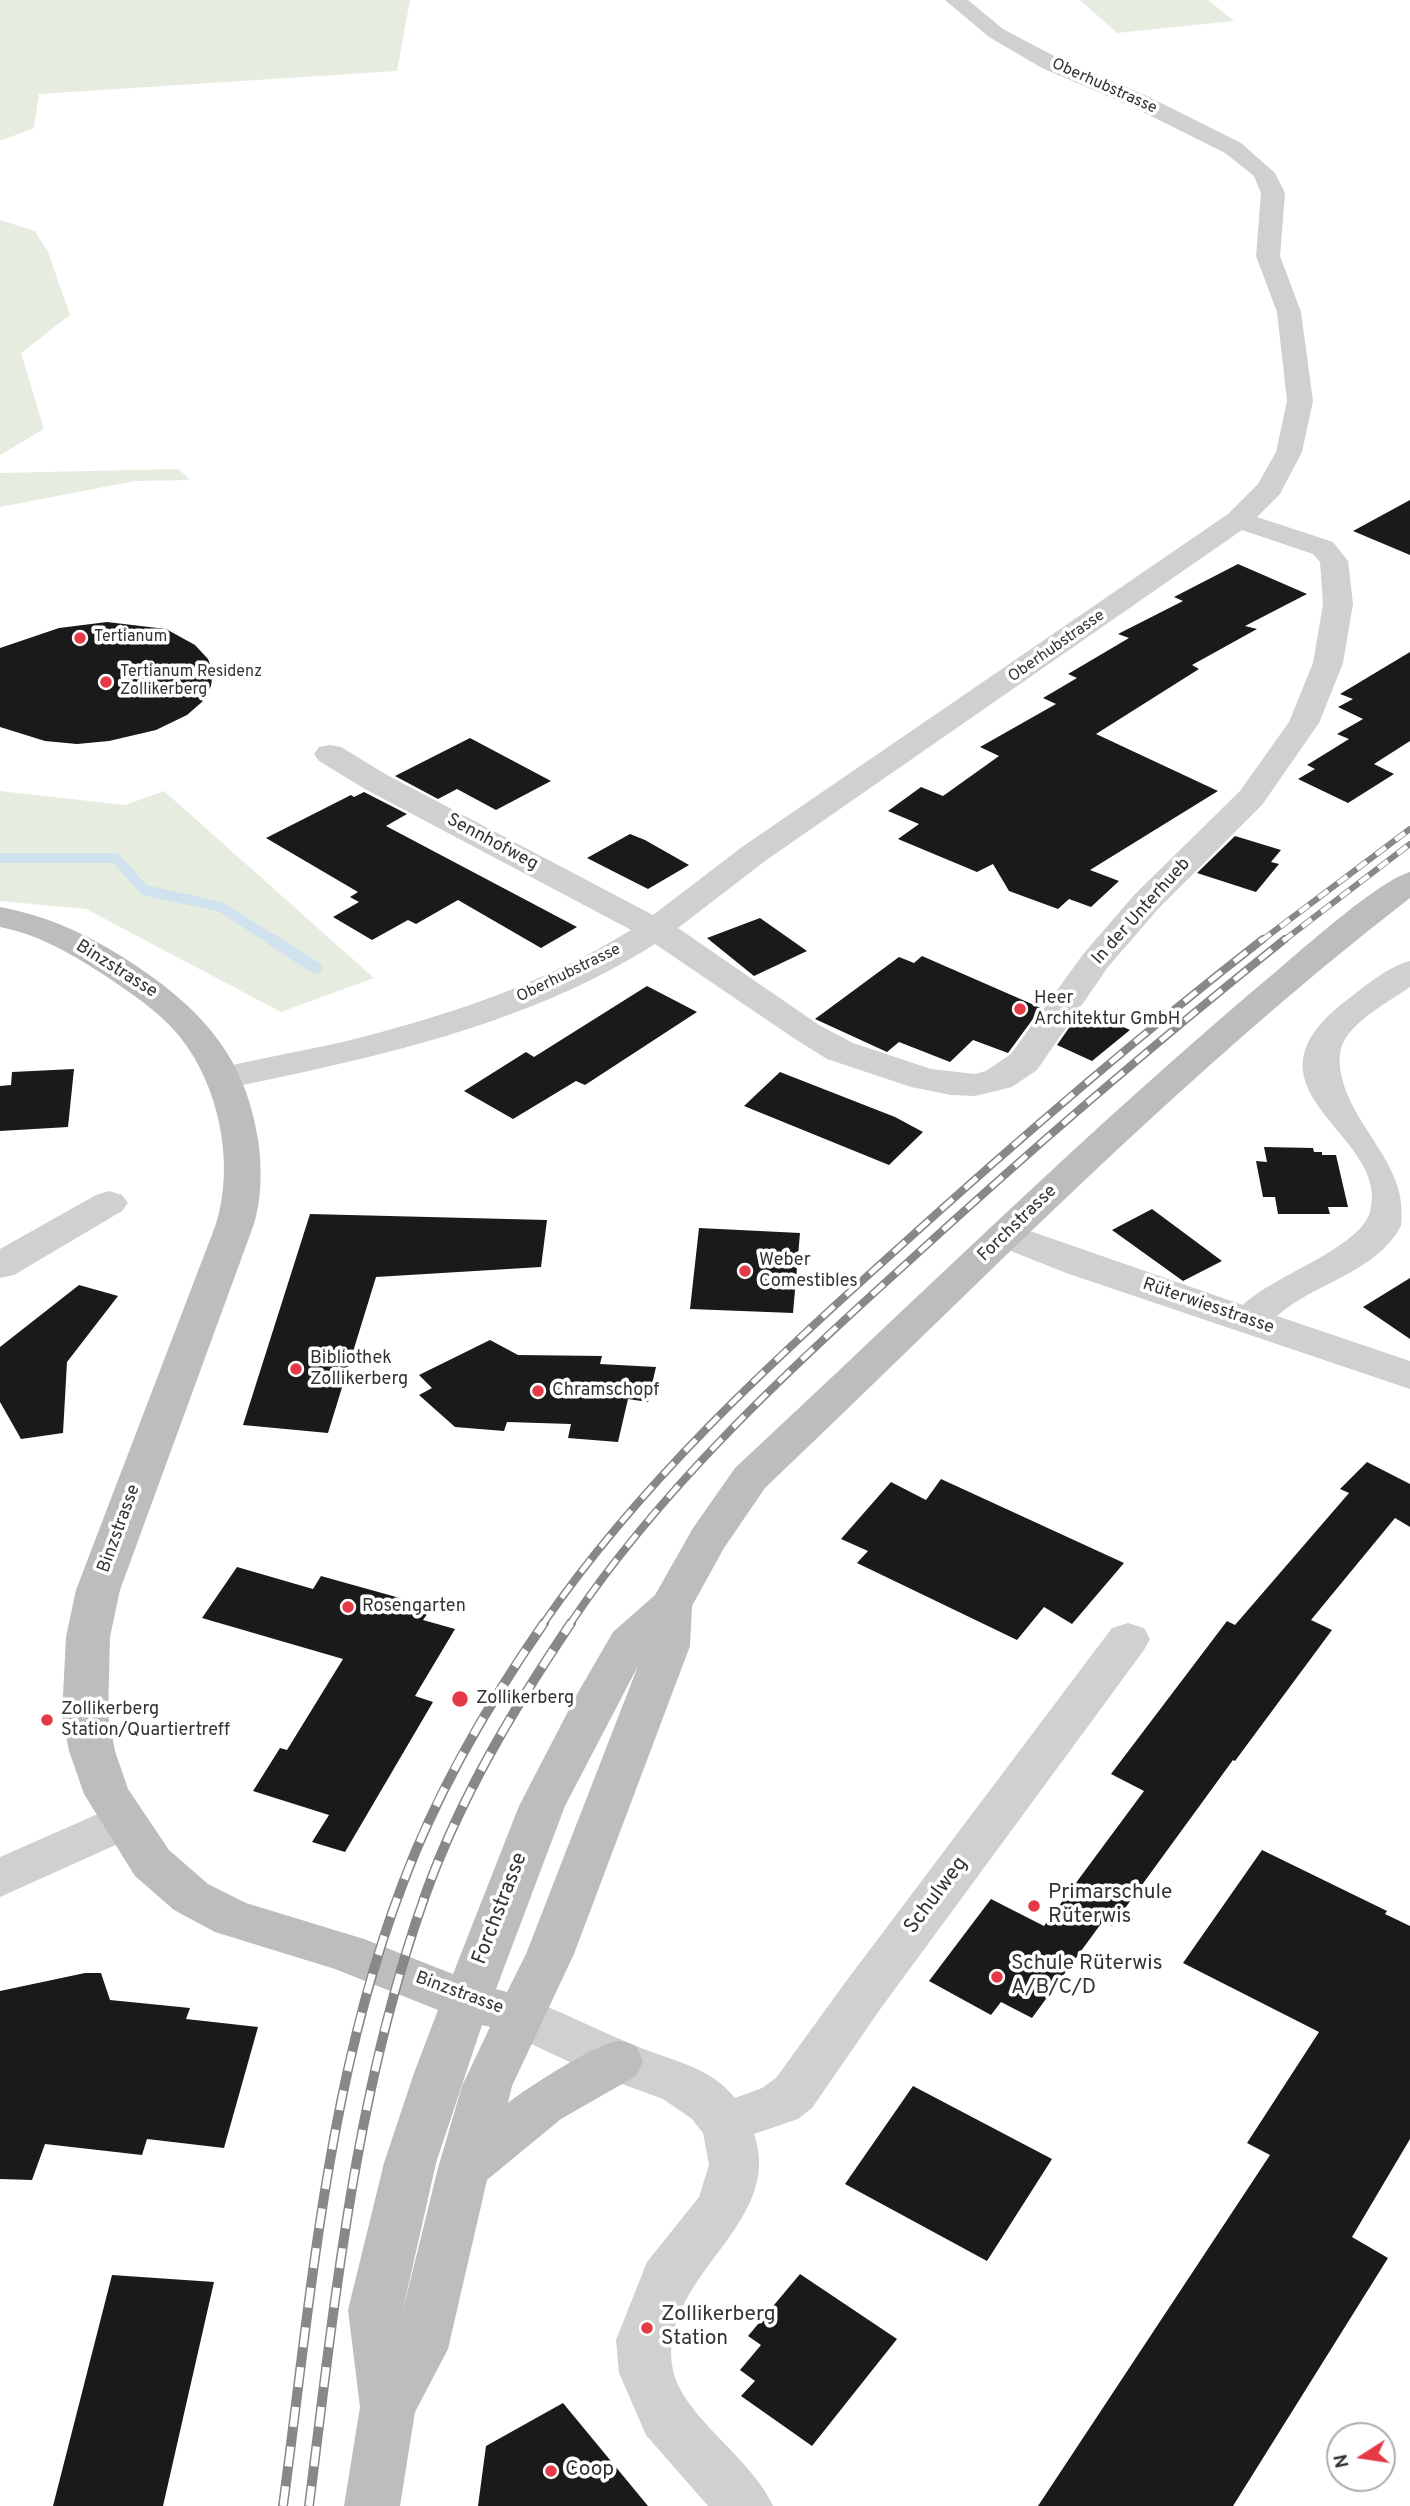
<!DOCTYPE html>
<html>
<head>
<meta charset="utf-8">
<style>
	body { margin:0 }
	#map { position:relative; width:1410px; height:2506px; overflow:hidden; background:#fff; font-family:Overpass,sans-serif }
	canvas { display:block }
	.north { position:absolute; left:1326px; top:2422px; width:70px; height:70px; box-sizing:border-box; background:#fff; border:2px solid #adadad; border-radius:50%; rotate:258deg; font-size:19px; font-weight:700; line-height:28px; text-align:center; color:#333 }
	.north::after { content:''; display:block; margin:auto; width:24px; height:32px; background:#e63946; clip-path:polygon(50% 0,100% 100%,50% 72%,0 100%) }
</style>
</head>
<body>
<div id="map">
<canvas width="1410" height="2506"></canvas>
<div class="north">N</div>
</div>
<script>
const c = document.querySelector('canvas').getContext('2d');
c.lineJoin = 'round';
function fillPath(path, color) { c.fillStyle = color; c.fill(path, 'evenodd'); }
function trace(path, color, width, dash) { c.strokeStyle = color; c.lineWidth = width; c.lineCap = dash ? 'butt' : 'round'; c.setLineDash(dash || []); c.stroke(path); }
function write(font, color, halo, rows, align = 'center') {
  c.font = font + ' Overpass,sans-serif'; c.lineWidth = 7; c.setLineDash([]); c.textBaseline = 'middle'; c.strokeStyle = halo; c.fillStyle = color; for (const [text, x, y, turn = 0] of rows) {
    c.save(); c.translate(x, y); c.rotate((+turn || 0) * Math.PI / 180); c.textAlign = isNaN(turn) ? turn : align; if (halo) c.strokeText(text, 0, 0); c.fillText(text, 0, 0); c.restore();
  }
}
const green = new Path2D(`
	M0,0H410L397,71L39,94L34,128L0,141Z
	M1080,0H1208L1234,21L1117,33Z
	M0,220L35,231L48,252L70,315L21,353L44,429L0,455Z
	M179,469L190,480L135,481L0,507V473Z
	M0,791L125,805L164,791L374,978L281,1012L86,909L0,901Z`);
const streamFar1 = new Path2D(`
	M0,858H116L144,890L221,907L274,941`);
const stream = new Path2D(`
	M271,939L316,968`);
const building = new Path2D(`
	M1410,500V555L1353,531Z
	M1238,564L1307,594L1245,626L1257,629L1192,665L1199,669L1096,734L1218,791L1090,870L1119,881L1091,907L1069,899L1058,909L1009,891L993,864L977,872L898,839L919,824L888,811L921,787L943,796L999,756L980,747L1056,704L1043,698L1077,678L1068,674L1129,638L1118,634L1183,601L1174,597Z
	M107,622L166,629L195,645L208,659L213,671L211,686L202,702L187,715L156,730L109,741L77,744L45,741L0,727V648L59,628Z
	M1410,652V741L1374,764L1394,774L1348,803L1298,779L1315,769L1307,765L1349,739L1337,734L1363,719L1338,707L1353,699L1340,694Z
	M470,738L551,781L496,810L457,789L438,799L395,776Z
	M364,792L407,814L386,826L577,927L541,948L458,900L416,924L408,920L372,940L333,917L359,902L350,897L358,892L266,838L351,795L354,797Z
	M630,834L645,840L689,865L648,889L587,858Z
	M1235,836L1281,850L1271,862L1279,864L1256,892L1197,873Z
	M760,918L807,951L754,976L707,938Z
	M922,956L1041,1008L1008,1053L973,1040L950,1062L899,1042L887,1052L815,1019L899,957L914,963Z
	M647,986L697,1012L585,1085L576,1081L513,1119L464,1091L526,1052L534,1057Z
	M1088,1011L1130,1030L1092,1061L1057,1045L1071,1025Z
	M74,1069L68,1127L0,1131V1086L11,1085L12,1072Z
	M780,1072L895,1117L923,1132L889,1165L744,1106Z
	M1264,1147L1313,1148L1314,1152H1322V1155H1336L1348,1207H1328L1330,1214H1278L1275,1197H1263L1256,1161L1267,1162Z
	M1152,1209L1222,1261L1183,1281L1112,1230Z
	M310,1214L547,1220L541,1267L376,1277L328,1433L243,1425Z
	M699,1228L800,1233L793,1313L690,1309Z
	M1410,1278V1339L1363,1307Z
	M79,1285L118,1296L67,1362L63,1433L21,1439L0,1402V1347Z
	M490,1340L518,1355L602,1356L600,1364L656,1367L648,1402L628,1399L618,1442L568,1438L571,1424L507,1422L504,1431L455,1427L419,1395L432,1388L419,1375Z
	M1367,1462L1410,1484V1527L1395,1518L1311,1620L1332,1630L1235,1761L1233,1760L1112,1926L1103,1921L1032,2018L1001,2002L991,2015L929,1981L991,1899L1044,1926L1144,1791L1111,1774L1227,1621L1235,1625L1349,1493L1340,1489Z
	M941,1479L1124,1563L1072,1624L1044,1607L1017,1640L857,1563L868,1551L841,1539L891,1482L926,1500Z
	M237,1567L313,1589L321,1576L432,1607L423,1620L455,1629L415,1696L433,1702L345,1852L312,1842L329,1815L253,1791L280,1748L287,1750L343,1659L202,1618Z
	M1262,1850L1387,1911L1385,1914L1410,1926V2139L1352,2237L1388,2258L1233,2506H1038L1270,2155L1247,2143L1319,2032L1183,1963Z
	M85,1973H101L110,2000L190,2008L186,2019L258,2027L224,2148L147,2139L142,2155L45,2144L32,2180L0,2179V1991Z
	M913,2086L1052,2159L987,2261L845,2184Z
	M800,2274L897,2339L812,2446L741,2396L755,2381L740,2370L761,2345L748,2336Z
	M112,2275L214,2282L163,2506H53Z
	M563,2403L648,2506H478L486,2446Z`);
const minor = new Path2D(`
	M945,0H968L1003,29L1058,58L1149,97L1241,143L1275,173L1285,193L1280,256L1301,312L1313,401L1302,452L1280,494L1257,517L1333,542L1348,561L1353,604L1343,663L1319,723L1262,805L1159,908L1108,967L1037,1070L1012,1087L975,1096L951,1095L911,1087L827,1059L795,1039L655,944C526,1026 372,1058 224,1089L211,1086L206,1078L211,1070C256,1059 302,1051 347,1041C446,1016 544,984 631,930L365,789L319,761L314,754L319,747L330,745L341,747L387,775L653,915L742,847L1228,514L1258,484L1276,452L1287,401L1277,312L1256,256L1261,193L1254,176L1225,153L1133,107L1042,68L989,37ZM1242,530L1313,554L1320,562L1323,604L1313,663L1289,722L1240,791L1135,894L1084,953L1011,1054L986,1071L975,1074L931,1069L853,1043L819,1025L678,928L765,861Z
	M1410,961V987C1389,1002 1357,1018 1344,1041C1340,1048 1339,1059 1340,1067C1347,1126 1410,1162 1401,1226C1375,1274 1315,1282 1277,1316L1410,1361V1389L1069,1274L993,1244L988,1235L993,1226L1007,1223L1243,1305C1272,1276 1359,1249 1370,1212C1393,1135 1230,1092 1343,1003C1363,988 1386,967 1410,961Z
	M109,1191L122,1195L128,1203L122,1211L14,1275L0,1278V1249L96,1195Z
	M1128,1623L1144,1628L1150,1639L1144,1650L881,2008L812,2108L798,2119L754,2134C786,2226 655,2277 673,2370C682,2416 753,2459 773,2506H708L646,2435L619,2373L616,2340L647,2262L699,2197L709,2165L703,2133L692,2119L663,2099L600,2076L503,2031L496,2017L503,2003L521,1997C560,2010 597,2030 636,2046C670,2060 711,2067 735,2098L762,2088L776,2078L847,1980L1112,1628Z
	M123,1803L140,1808L146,1821L140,1834L0,1897V1857Z`);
const secondary = new Path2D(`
	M1410,872V898C1179,1076 976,1288 765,1488L724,1548L692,1606L690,1646L574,1954L512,2086L508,2103C524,2090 602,2039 620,2041C625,2041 631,2044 636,2046L643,2061L636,2076L561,2119L487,2180L448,2349L415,2412L400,2506H344L360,2407L348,2310L384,2163L414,2073L438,2010L335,1969L215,1932L174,1910L135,1876L84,1794L69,1751L62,1715L66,1637L76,1590L216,1224C235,1163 219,1086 180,1037C158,1010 129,992 101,973C70,953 37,934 0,927V907C49,916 91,936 132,963C200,1008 245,1055 258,1139C262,1167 262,1197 254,1224L120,1590L110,1637L108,1715L115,1751L128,1789L169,1850L208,1884L246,1903L364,1939L453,1974L519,1806L576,1696L613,1632L655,1595L693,1528L735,1468C915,1301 1090,1127 1279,969C1306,946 1380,880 1410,872ZM638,1666L526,1954L507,1992L496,1989L565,1806ZM482,2025L490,2027L462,2086L438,2168L402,2314L436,2163Z`);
const railFar2 = new Path2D(`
	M1261,941L1410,829
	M1283,941L1410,844`);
const railFar1 = new Path2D(`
	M543,1624C640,1483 768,1365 895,1251C1014,1143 1136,1038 1263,939
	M570,1624C661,1488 786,1372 908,1262C1030,1150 1156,1042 1285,939`);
const rail = new Path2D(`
	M283,2506C311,2297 327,2081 403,1883C438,1790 488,1704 544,1623
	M309,2506C335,2300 355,2090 426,1893C461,1796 514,1708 571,1623`);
const markers = [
	[80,638,7,"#e63946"],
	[106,682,7,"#e63946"],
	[1020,1009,7,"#e63946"],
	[745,1271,7,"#e63946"],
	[296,1369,7,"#e63946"],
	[538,1391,7,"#e63946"],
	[348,1607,7,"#e63946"],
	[460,1699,9,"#e63946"],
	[47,1720,7,"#e63946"],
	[1034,1906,7,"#e63946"],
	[997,1977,7,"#e63946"],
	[647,2328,7,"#e63946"],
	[551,2471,7,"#e63946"]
];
const farStreetnames = [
	["Oberhubstrasse",1104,87,24],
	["Oberhubstrasse",1057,647,-35],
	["Oberhubstrasse",569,974,-26]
];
const farPoinames = [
	["Tertianum",94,638],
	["Tertianum Residenz",120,673],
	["Zollikerberg",120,691]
];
const streetNames = [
	["Sennhofweg",492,843,28],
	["In der Unterhueb",1142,912,-48],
	["Binzstrasse",116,970,32],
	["Forchstrasse",1018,1224,-44],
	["Rüterwiesstrasse",1208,1307,19],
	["Binzstrasse",120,1529,-70],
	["Binzstrasse",459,1994,20]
];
const poiNames = [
	["Heer",1034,999],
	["Architektur GmbH",1034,1020],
	["Weber",759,1261],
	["Comestibles",759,1282],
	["Bibliothek",310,1359],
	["Zollikerberg",310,1380],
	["Chramschopf",552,1391],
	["Rosengarten",362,1607],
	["Zollikerberg",476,1699],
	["Zollikerberg",61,1710],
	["Station/Quartiertreff",61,1731]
];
const nearPoinames = [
	["Primarschule",1048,1894],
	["Rüterwis",1048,1918],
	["Schule Rüterwis",1011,1965],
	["A/B/C/D",1011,1989],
	["Zollikerberg",661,2316],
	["Station",661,2340],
	["Coop",565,2471]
];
const nearStreetnames = [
	["Schulweg",937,1896,-53],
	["Forchstrasse",501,1909,-69]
];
fillPath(green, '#e6ecdf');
trace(streamFar1, '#cfe2ee', 10);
trace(stream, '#cfe2ee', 12);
fillPath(building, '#1a1a1a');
fillPath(minor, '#d0d0d0');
fillPath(secondary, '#bdbdbd');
trace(railFar2, '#888', 6);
trace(railFar1, '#888', 8);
trace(rail, '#888', 10);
trace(railFar2, '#fff', 4.5, [12]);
trace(railFar1, '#fff', 5, [16]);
trace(rail, '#fff', 7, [20]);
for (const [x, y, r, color] of markers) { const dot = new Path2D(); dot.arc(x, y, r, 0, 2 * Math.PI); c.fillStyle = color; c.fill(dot); trace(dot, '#fff', 2.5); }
write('16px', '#333', '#fff', farStreetnames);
write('16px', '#333', '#fff', farPoinames, 'left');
write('18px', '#333', '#fff', streetNames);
write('18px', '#333', '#fff', poiNames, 'left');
write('21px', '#333', '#fff', nearPoinames, 'left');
write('21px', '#333', '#fff', nearStreetnames);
</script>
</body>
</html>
